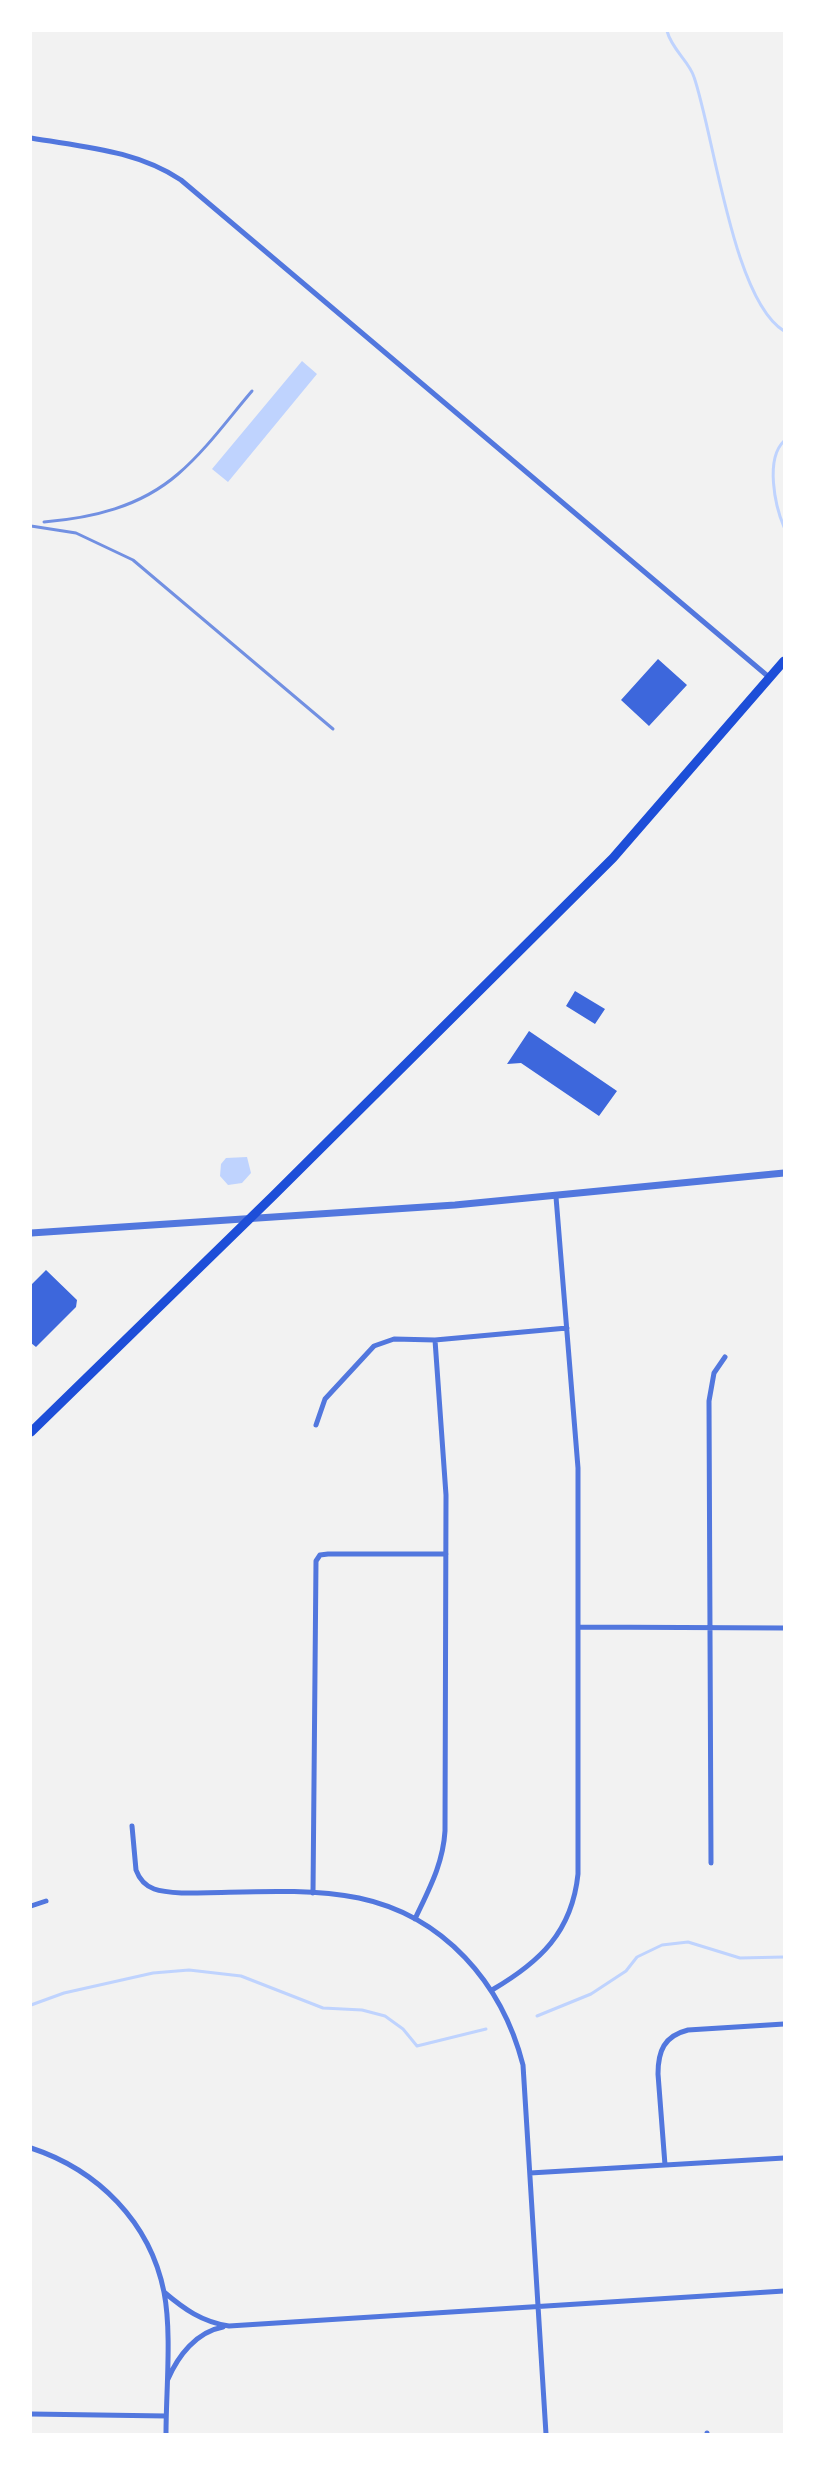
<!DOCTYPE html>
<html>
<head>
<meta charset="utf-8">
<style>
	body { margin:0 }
	#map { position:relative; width:815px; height:2465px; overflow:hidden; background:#f2f2f2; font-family:Spectral,serif }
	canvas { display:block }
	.frame { position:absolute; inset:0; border:32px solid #fff; pointer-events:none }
</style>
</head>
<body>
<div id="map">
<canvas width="815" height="2465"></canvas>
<div class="frame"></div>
</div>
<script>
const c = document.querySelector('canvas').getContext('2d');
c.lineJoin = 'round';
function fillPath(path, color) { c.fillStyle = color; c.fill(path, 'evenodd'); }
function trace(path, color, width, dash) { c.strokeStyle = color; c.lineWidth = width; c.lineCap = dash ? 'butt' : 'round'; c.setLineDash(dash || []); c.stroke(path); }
const water = new Path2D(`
	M302,361L317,374L228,482L212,469Z
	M247,1157L251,1173L242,1183L228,1185L220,1176L221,1164L226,1158Z`);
const stream = new Path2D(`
	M667,31C672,50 689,61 694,77C714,135 733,300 784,331
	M784,441C765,459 775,506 784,527
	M31,2005L64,1993L153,1973L189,1970L241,1976L323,2008L362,2010L385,2016L403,2029L417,2046L486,2029
	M537,2016L591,1994L626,1971L637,1957L662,1945L688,1942L740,1958L784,1957`);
const building = new Path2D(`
	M658,659L687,685L649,726L621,700Z
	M575,991L605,1009L595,1024L566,1006Z
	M529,1031L617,1091L599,1116L521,1063L507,1064Z
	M46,1270L77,1300L76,1307L36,1347L31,1343V1285Z`);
const minor = new Path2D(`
	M31,138C83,147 136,150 181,180L770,678
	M316,1425L325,1399L374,1346L394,1339L435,1340
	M579,1627L784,1628
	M132,1826L136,1870C144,1892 163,1892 184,1893C241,1893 302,1887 359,1898C444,1916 502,1983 523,2065L546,2434
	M711,1863L709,1401L714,1373L725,1357
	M313,1893L316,1561L320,1555L328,1554H446
	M31,1906L46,1901
	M415,1919C429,1889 443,1864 445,1831L446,1495L435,1340L567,1328
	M492,1990C540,1962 572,1932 578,1874V1468L556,1197
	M31,2148C98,2170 150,2222 164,2292C172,2333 166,2391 166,2434
	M665,2165L658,2074C658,2051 664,2036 688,2030L784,2024
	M530,2173L784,2158
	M164,2292C184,2309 202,2322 229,2326L784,2291
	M168,2379C178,2356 196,2332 223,2327
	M31,2414L166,2416
	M707,2434V2433`);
const tertiary = new Path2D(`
	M31,1233L455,1205L784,1173`);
const primary = new Path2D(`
	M31,1432L273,1196L613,858L784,661`);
const rail = new Path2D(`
	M44,522C92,518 140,507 178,474C206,450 228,419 252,391
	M31,526L76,533L133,560L333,729`);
fillPath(water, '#bfd3fe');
trace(stream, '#bfd3fe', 3);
fillPath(building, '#3d67dc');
trace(minor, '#5277de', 5);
trace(tertiary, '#5277de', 7);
trace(primary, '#1d4ed8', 9);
trace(rail, '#7290e2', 3);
</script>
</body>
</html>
